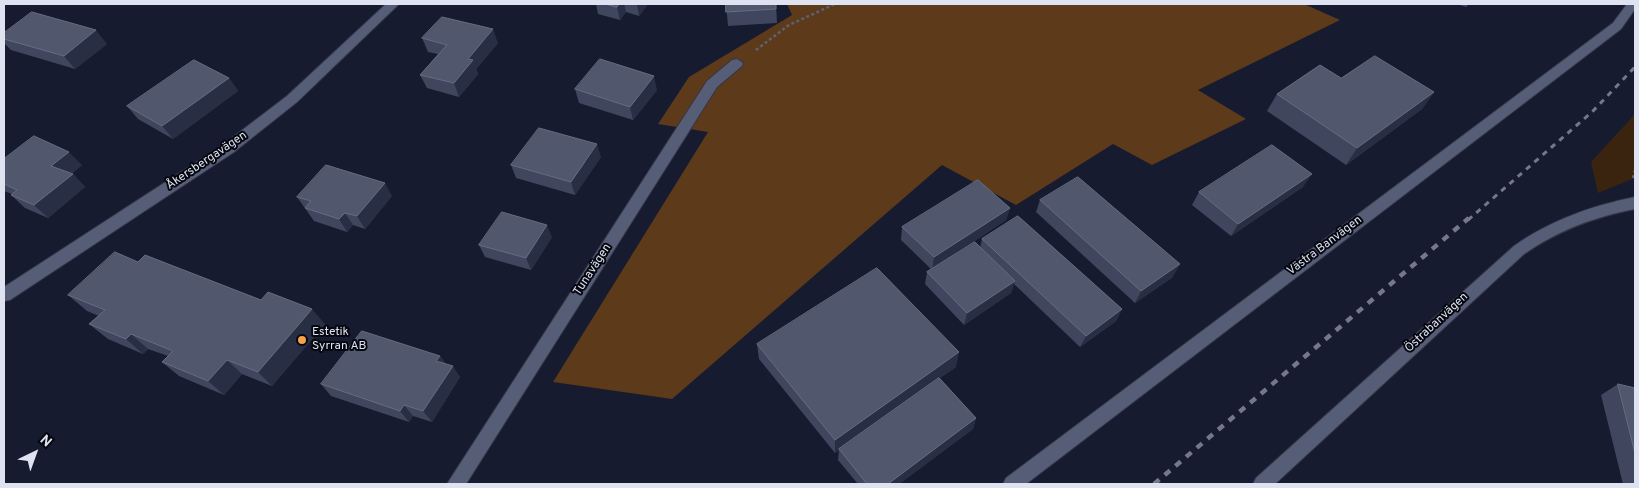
<!DOCTYPE html>
<html>
<head>
<meta charset="utf-8">
<style>
	body { margin:0 }
	#map { position:relative; width:1639px; height:488px; overflow:hidden; background:#161b30; font-family:Overpass,sans-serif }
	canvas { display:block }
	.frame { position:absolute; inset:0; border:5px solid #dee2f1; pointer-events:none }
	.north { position:absolute; left:10px; top:428px; width:50px; height:50px; -webkit-text-stroke:4px #05070f; paint-order:stroke; rotate:42deg; font-size:14px; font-weight:700; line-height:20px; text-align:center; color:#dee2f1 }
	.north::after { content:''; display:block; margin:auto; width:18px; height:22px; background:#dee2f1; clip-path:polygon(50% 0,100% 100%,50% 72%,0 100%) }
</style>
</head>
<body>
<div id="map">
<canvas width="1639" height="488"></canvas>
<div class="frame"></div>
<div class="north">N</div>
</div>
<script>
const c = document.querySelector('canvas').getContext('2d');
c.lineJoin = 'round';
function fillPath(path, color) { c.fillStyle = color; c.fill(path, 'evenodd'); }
function trace(path, color, width, dash) { c.strokeStyle = color; c.lineWidth = width; c.lineCap = dash ? 'butt' : 'round'; c.setLineDash(dash || []); c.stroke(path); }
function write(font, color, halo, rows, align = 'center') {
  c.font = font + ' Overpass,sans-serif'; c.lineWidth = 4; c.setLineDash([]); c.textBaseline = 'middle'; c.strokeStyle = halo; c.fillStyle = color; for (const [text, x, y, turn = 0] of rows) {
    c.save(); c.translate(x, y); c.rotate((+turn || 0) * Math.PI / 180); c.textAlign = isNaN(turn) ? turn : align; if (halo) c.strokeText(text, 0, 0); c.fillText(text, 0, 0); c.restore();
  }
}
const green = new Path2D(`
	M1635,114V178L1598,193L1591,162Z`);
const forest = new Path2D(`
	M787,4H1304L1340,20L1198,90L1246,119L1152,165L1113,144L1016,205L942,165L672,399L553,382L708,132L658,124L689,77L792,15Z`);
const path = new Path2D(`
	M756,50L789,25L835,4
	M1633,178L1635,170`);
const minor = new Path2D(`
	M386,4H399L297,102L234,152L10,300L4,301V287L224,144L287,96Z
	M1627,4H1635V9L1621,29L1026,484H1003L1006,478L1613,23Z
	M737,59L743,63L742,66L717,87L466,484H447L707,81L732,60Z
	M1635,197V209C1594,217 1559,230 1524,254L1275,484H1253L1256,478L1514,246C1551,220 1591,206 1635,197Z`);
const railFar1 = new Path2D(`
	M1468,220L1592,112L1635,67`);
const rail = new Path2D(`
	M1154,484L1469,218`);
const wall = new Path2D(`
	M595,4H648L639,16L626,12L620,20L598,14L596,4Z
	M726,4H776L777,23L728,26Z
	M1457,4H1469L1466,7Z
	M4,33L107,44L75,69L11,50L4,43Z
	M422,38L498,43L476,69L478,74L459,97L427,88L420,75L438,54L428,52Z
	M229,78L238,91L173,139L138,119L127,106Z
	M1341,78L1434,92L1422,109L1346,165L1267,111L1277,94Z
	M575,89L657,90L633,120L579,103Z
	M601,157L575,195L516,178L511,165Z
	M4,159L82,165L71,174H73L85,187L48,218L25,208L11,195L12,194L4,191Z
	M1303,187L1231,236L1192,205L1199,192Z
	M392,196L365,229L353,225L347,232L314,221L297,197Z
	M1040,200L1173,277L1135,303L1036,212Z
	M1010,208L1006,220L952,256L980,248L982,239L1122,309L1116,321L1080,347L1014,284L1011,293L964,325L925,284L927,272L931,269L901,240L902,227Z
	M552,237L531,270L485,257L479,245Z
	M138,262L261,300L325,324L272,386L242,374L224,395L179,376L162,362L168,356L148,349L143,354L108,339L89,324L99,316L87,311L68,295Z
	M757,344L956,367L940,378L976,418L973,429L899,484H858L838,460L839,450L835,453L759,359Z
	M440,356L445,363L460,377L432,422L413,416L409,422L331,396L321,384Z
	M1618,384L1635,388V484H1623L1601,395Z`);
const shadedWall = new Path2D(`
	M619,4H624L626,12L620,20L617,7Z
	M637,4H648L639,16Z
	M493,29L498,43L476,69L478,74L459,97L454,83L468,59Z
	M96,30L107,44L75,69L64,56Z
	M654,76L657,90L633,120L630,107Z
	M229,78L238,91L173,139L162,126Z
	M1434,92L1422,109L1346,165L1357,148Z
	M597,144L601,157L575,195L571,182Z
	M69,152L82,165L64,179L51,166Z
	M73,174L85,187L48,218L34,205Z
	M1312,174L1303,187L1231,236L1238,224Z
	M385,183L392,196L365,229L357,216Z
	M1010,208L1006,220L932,270L934,257Z
	M345,213L353,225L347,232L339,219Z
	M547,225L552,237L531,270L526,258Z
	M1180,264L1173,277L1135,303L1141,291Z
	M1015,281L1011,293L964,325L967,313Z
	M312,309L325,324L272,386L258,372Z
	M1122,309L1116,321L1080,347L1086,336Z
	M131,334L148,349L143,354L126,339Z
	M959,352L956,367L835,453V440Z
	M440,356L447,367L436,361Z
	M227,360L242,374L224,395L208,381Z
	M453,366L460,377L432,422L423,411Z
	M404,405L413,416L409,422L400,411Z
	M976,418L973,429L899,484H888Z`);
const building = new Path2D(`
	M606,4H619L617,7Z
	M726,4H776V9L726,12Z
	M32,12L96,30L64,56L4,39V33Z
	M442,17L493,29L468,59L473,60L454,83L420,75L447,45L422,38Z
	M1375,56L1434,92L1357,148L1277,94L1320,65L1341,78Z
	M600,59L654,76L630,107L575,89Z
	M194,60L229,78L162,126L127,106Z
	M539,128L597,144L571,182L511,165Z
	M34,136L69,152L51,166L73,174L34,205L11,195L17,190L4,184V159Z
	M1272,145L1312,174L1238,224L1199,192Z
	M326,165L385,183L357,216L345,213L339,219L305,208L311,201L297,197Z
	M1078,177L1180,264L1141,291L1040,200Z
	M978,180L1010,208L934,257L902,227Z
	M502,212L547,225L526,258L479,245Z
	M1018,216L1122,309L1086,336L982,239Z
	M975,242L1015,281L967,313L927,272Z
	M115,252L138,262L145,255L261,300L268,292L312,309L258,372L227,360L208,381L162,362L173,351L131,334L126,339L89,324L105,310L68,295Z
	M877,268L959,352L835,440L757,344Z
	M362,331L440,356L436,361L453,366L423,411L404,405L400,411L321,384Z
	M939,378L976,418L888,484H867L839,449Z
	M1618,384L1635,388V453Z`);
const markers = [
	[302,340,5,"#f9a04c"]
];
const streetNames = [
	["Åkersbergavägen",207,161,-34],
	["Västra Banvägen",1325,246,-37],
	["Tunavägen",593,270,-57],
	["Östrabanvägen",1437,323,-43]
];
const poiNames = [
	["Estetik",312,333],
	["Syrran AB",312,347]
];
fillPath(green, '#3a230f');
fillPath(forest, '#5c3a1a');
trace(minor, '#343647', 2);
trace(path, '#5d6174', 2.5, [3, 2.5]);
fillPath(minor, '#565d76');
trace(railFar1, '#74788a', 3, [5.5, 5.5]);
trace(rail, '#74788a', 4.5, [7, 7]);
fillPath(wall, '#40465d');
fillPath(shadedWall, '#282e44');
fillPath(building, '#51576d');
trace(building, '#676c82', 1);
for (const [x, y, r, color] of markers) { const dot = new Path2D(); dot.arc(x, y, r, 0, 2 * Math.PI); c.fillStyle = color; c.fill(dot); trace(dot, '#05070f', 2); }
write('12px', '#dee2f1', '#05070f', streetNames);
write('12px', '#dee2f1', '#05070f', poiNames, 'left');
</script>
</body>
</html>
